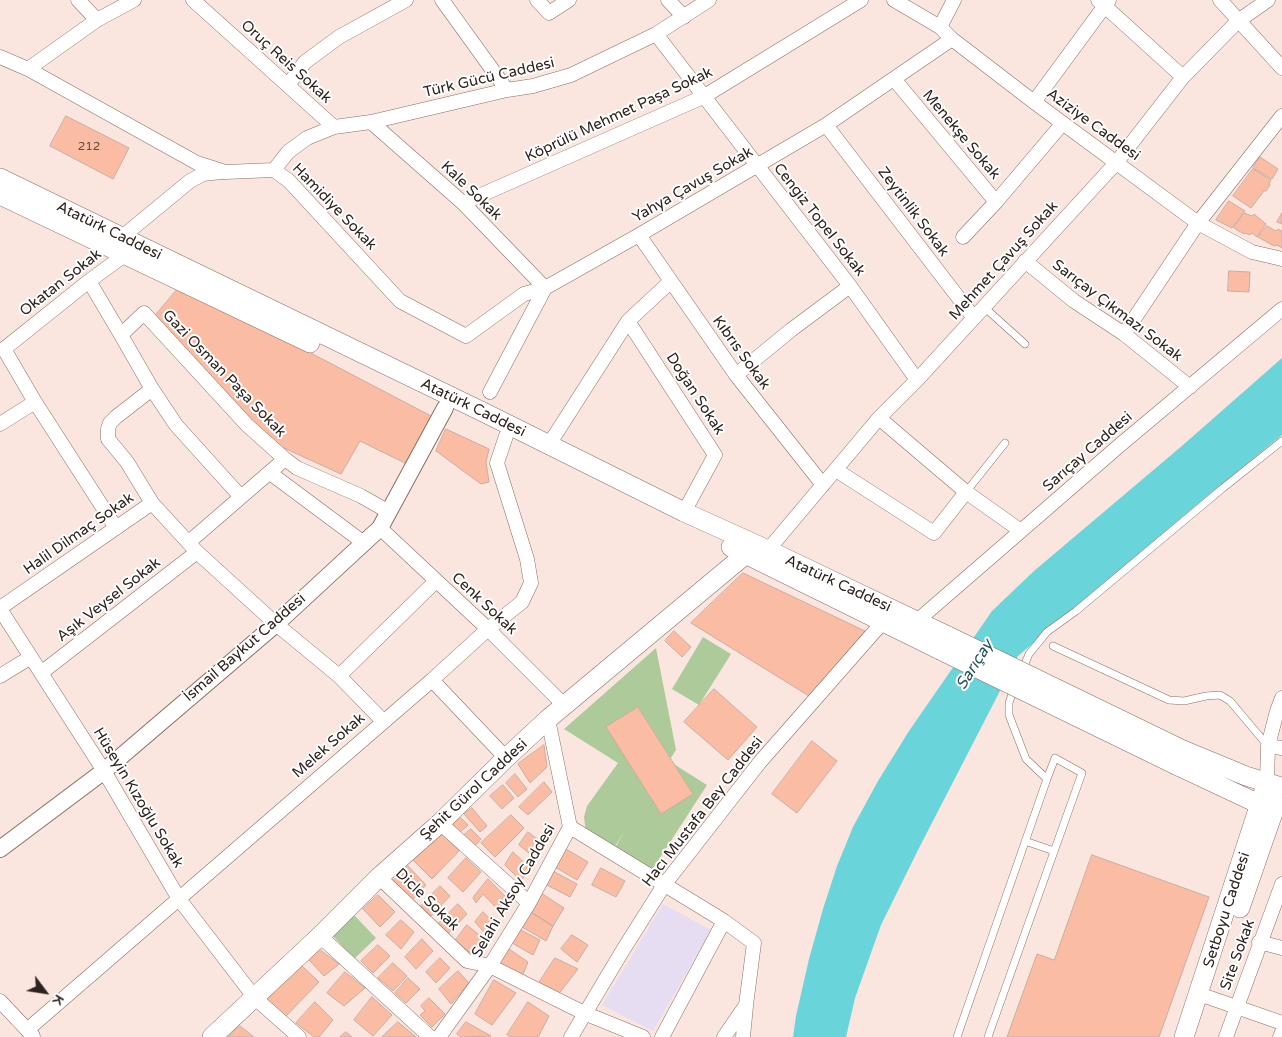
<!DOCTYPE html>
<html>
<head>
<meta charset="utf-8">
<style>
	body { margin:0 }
	#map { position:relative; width:1282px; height:1037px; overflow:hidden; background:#fae6df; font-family:"Varela Round",sans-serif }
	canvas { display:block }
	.north { position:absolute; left:20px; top:967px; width:50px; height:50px; -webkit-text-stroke:4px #fff; paint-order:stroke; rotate:121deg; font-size:14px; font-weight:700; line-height:20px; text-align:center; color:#2f231e }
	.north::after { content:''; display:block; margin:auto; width:18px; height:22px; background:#2f231e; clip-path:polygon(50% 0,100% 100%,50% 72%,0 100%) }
</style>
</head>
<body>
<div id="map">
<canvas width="1282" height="1037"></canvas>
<div class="north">K</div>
</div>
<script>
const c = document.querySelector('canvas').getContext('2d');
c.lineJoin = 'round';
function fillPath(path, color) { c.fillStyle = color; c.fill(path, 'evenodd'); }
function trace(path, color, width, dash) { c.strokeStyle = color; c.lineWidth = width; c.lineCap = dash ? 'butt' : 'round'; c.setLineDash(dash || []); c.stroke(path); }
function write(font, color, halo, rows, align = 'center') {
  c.font = font + ' "Varela Round",sans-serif'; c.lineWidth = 4; c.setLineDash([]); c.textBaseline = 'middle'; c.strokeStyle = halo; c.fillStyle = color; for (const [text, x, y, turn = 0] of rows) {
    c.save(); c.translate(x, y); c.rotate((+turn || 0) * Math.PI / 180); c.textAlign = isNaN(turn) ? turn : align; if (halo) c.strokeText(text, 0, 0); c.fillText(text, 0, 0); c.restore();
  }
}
const industrial = new Path2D(`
	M663,904L711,930L653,1031L602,1005Z`);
const green = new Path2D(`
	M703,637L731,654L699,705L672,689Z
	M656,648L676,750L669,761L707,785L652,870L615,848L624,832L614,848L586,833L584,817L587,806L618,763L564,729Z
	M354,915L376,938L354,959L333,936Z`);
const water = new Path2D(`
	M1282,358V435L1200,502L1018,656L918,850L881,925L855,998L846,1037H793L796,1016L809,959L823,909L837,866L853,827L878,781L909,731L992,611L1034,571L1183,445Z`);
const building = new Path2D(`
	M66,116L129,148L113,179L50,146Z
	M1260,157L1278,169L1272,179L1253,168Z
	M1253,169L1271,180L1269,184L1270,185L1266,191H1264L1251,208L1233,196Z
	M1229,201L1245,211L1232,228L1216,220Z
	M1244,213L1252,216L1254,214L1266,224L1257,237L1252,233L1250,235L1245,233L1244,234L1234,228Z
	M1282,213V224L1277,222Z
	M1267,226L1276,231L1278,229L1282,231V248L1277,245L1274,246L1258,237Z
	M1229,271L1250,272L1249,292L1228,291Z
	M181,285L433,417L405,463L360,441L341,474L273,443L154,317Z
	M446,429L489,449L486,462L489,482L481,484L436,451Z
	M743,573L865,631L809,696L691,623Z
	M674,631L691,647L682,657L665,641Z
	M714,689L757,727L728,760L684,722Z
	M638,707L693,794L661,814L606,727Z
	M812,741L837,761L797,813L772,794Z
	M544,745L547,767L530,783L518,764Z
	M515,774L527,789L518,797L506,783Z
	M544,782L552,792L528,815L519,807Z
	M503,785L514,798L502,809L490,796Z
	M472,808L487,826L480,832L464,814Z
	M511,815L524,828L495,857L481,843Z
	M461,818L468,825L460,832L452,825Z
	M471,829L481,839L474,847L463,836Z
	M441,832L459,851L432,879L412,859Z
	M528,832L544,844L535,858L519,845Z
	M566,849L588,862L577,880L555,867Z
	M513,852L530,868L521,881L505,865Z
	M1092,855L1209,897L1159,1037H1007L1037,954L1054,960Z
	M466,858L481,872L463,892L448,878Z
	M408,866L426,885L412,900L393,881Z
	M601,868L625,881L616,897L592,885Z
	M553,871L577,884L570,897L545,884Z
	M488,879L512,903L503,915L483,894L476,903L473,898Z
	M440,886L450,896L431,916L421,906Z
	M541,893L564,908L553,926L529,911Z
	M378,895L395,912L380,927L363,909Z
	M458,904L467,914L448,934L438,924Z
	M529,911L553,926L546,941L522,927Z
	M483,912L498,926L490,939L475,922Z
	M401,920L414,932L401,949L386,935Z
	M467,925L483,938L477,947L481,952L477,958L455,941Z
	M517,928L540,940L533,955L512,943Z
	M572,935L588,945L577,962L561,949Z
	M422,939L433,951L416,969L405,957Z
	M378,945L390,956L373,973L361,961Z
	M506,947L528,962L521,979L500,964Z
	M319,949L339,964L324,976L309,960Z
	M440,958L450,968L436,983L426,972Z
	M555,958L578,969L557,996L537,986Z
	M393,963L407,976L393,991L378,978Z
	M301,965L319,982L286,1016L266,1000Z
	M458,971L469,983L451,1004L439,989Z
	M345,972L365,988L344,1006L327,993Z
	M408,978L420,989L406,1003L395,993Z
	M494,980L516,993L492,1025L475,1014Z
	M372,997L392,1015L373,1036L354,1020Z
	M429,998L445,1014L432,1027L420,1015L425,1011L421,1006Z
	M315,1002L333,1020L319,1037H314L296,1023Z
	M528,1002L549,1016L538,1037H511L507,1035Z
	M398,1022L416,1037H382Z
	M466,1022L491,1036L461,1037L457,1034Z
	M240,1026L254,1037H228Z
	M346,1032L352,1037H340Z`);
const service = new Path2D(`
	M984,307L1025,344
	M966,492L1005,443
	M1053,646L1169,700L1184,701L1206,696L1220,695L1230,701L1268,746
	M1022,671L1029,654L1047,632L1076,611L1223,488L1282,441
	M1025,841L1054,851
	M957,1037L1047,779L1026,759L1009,715V703L1014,688
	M988,1037L1082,773L1055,758L1047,779`);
const minor = new Path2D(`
	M78,0L97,20
	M193,0L334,127
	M442,0L507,90
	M537,0L549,13L569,0
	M668,0L684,17
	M894,0L940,27L952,39L1034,102L1198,223L1252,252L1282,259
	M1098,0L1183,77
	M1220,0L1282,68
	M940,27L954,0
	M656,34L850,286L917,380
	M0,57L28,69L197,163L225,172L274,170L289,181L400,301L466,336L524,294L545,288L639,235L826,125L952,39
	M28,69L97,20L134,0
	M894,79L996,202L1063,123
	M288,85L305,62L339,37L406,0
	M1034,102L1109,0
	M371,122L463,203L545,288
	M826,125L974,318
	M274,170L288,152L307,138L334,127L371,122L507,90L533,86L571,75L656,34L709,0
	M463,203L703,97L861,0
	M639,235L736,375L823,485
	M122,237L190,181L203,174L221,172
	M963,237L996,202
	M1025,261L1074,301L1124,334L1190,387
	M89,281L121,335L152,389L176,425L241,497
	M628,321L715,455L684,512
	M1124,334L1198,223L1282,116
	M121,335L144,313L247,425L285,459L297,468L361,496L389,512
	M736,375L791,330L850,286
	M152,389L116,417L110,423L108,429V439L127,462L152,503L197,552L276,624L339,676L383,721
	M490,392L545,288
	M35,402L116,528
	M879,418L966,492L1021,531
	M0,424L35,402L4,349L89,281L126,254
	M548,446L628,321L670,282
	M836,470L934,533L966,492
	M270,473L364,543
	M380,528L488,629L565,706
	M189,542L285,459
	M759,552L768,550L879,418L917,380L1116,163L1183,77L1238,21L1268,0
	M0,608L152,503
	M0,609L104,771L179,899L255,998L299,1037
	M917,621L1120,445L1282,309
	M41,673L197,552
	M0,676L31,657
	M339,676L436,581
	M432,680L506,758
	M1268,746L1282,748
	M1267,782L1268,746L1277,711L1282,698
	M440,823L529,903
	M570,827L724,921L754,943L746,1005L724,1037
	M379,877L467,961L490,966L584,1013L643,1037
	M320,936L430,1037
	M1259,942L1282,948
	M1199,994L1282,1023
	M0,1001L33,1036
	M27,1030L432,680L488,629L522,602L531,583L527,559L497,463L506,436
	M439,1037L490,966L529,903L570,827L548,719
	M571,1037L623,950L664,885L760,762L882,623
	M662,1037L724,921
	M743,1037L746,1006
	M1226,1037L1282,884
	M1280,1037L1282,1032`);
const tertiary = new Path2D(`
	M0,849L104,771L276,624L380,528L445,408`);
const secondary = new Path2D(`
	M0,178L481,411L684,512L768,550L948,636
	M0,195L310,343
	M731,547L940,650
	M1183,750L1246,776L1278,786
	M1178,766L1261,805L1272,809
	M1240,908L1282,787
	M212,1037L320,936L379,877L440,823L506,758L548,719L746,554
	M1184,1037L1267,782`);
const secondaryBridge = new Path2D(`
	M948,636L1183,750
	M940,650L1178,766`);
const numberNames = [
	["212",89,147]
];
const streetNames = [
	["Oruç Reis Sokak",286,62,42],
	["Türk Gücü Caddesi",489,78,-13],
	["Köprülü Mehmet Paşa Sokak",619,115,-25],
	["Aziziye Caddesi",1093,125,36],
	["Menekşe Sokak",961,135,50],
	["Yahya Çavuş Sokak",693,185,-30],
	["Kale Sokak",471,191,44],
	["Hamidiye Sokak",334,207,46],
	["Zeytinlik Sokak",913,212,53],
	["Cengiz Topel Sokak",819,220,52],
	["Atatürk Caddesi",109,231,26],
	["Mehmet Çavuş Sokak",1004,261,-48],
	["Okatan Sokak",61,283,-38],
	["Sarıçay Çıkmazı Sokak",1117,311,37],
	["Kıbrıs Sokak",741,353,54],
	["Gazi Osman Paşa Sokak",224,374,46],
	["Doğan Sokak",695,394,57],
	["Atatürk Caddesi",473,408,26],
	["Sarıçay Caddesi",1088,452,-41],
	["Halil Dilmaç Sokak",79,534,-35],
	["Atatürk Caddesi",838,584,25],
	["Aşık Veysel Sokak",109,600,-38],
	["Cenk Sokak",484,604,43],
	["İsmail Baykut Caddesi",245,648,-41],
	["Melek Sokak",329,746,-41],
	["Şehit Gürol Caddesi",474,790,-43],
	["Hüseyin Kızoğlu Sokak",138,798,59],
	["Hacı Mustafa Bey Caddesi",703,812,-52],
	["Selahi Aksoy Caddesi",514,891,-60],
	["Dicle Sokak",427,900,44],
	["Setboyu Caddesi",1227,910,-72],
	["Site Sokak",1238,955,-70]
];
const waterNames = [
	["Sarıçay",975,665,-58]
];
fillPath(industrial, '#e6ddf2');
fillPath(green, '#adcb9a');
fillPath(water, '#69d4d9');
fillPath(building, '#fabda4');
trace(building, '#cbaca0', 1);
trace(service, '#8b6e63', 8);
trace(minor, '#8b6e63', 15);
trace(tertiary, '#8b6e63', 18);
trace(secondary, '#8b6e63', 20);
trace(service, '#fff', 7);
trace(minor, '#fff', 14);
trace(tertiary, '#fff', 16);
trace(secondary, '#fff', 19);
trace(secondaryBridge, '#8b6e63', 20, []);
trace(secondaryBridge, '#fff', 19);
write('12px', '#624a40', null, numberNames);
write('15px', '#2f231e', '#fff', streetNames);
write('italic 16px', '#245356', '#fff', waterNames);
</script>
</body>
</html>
